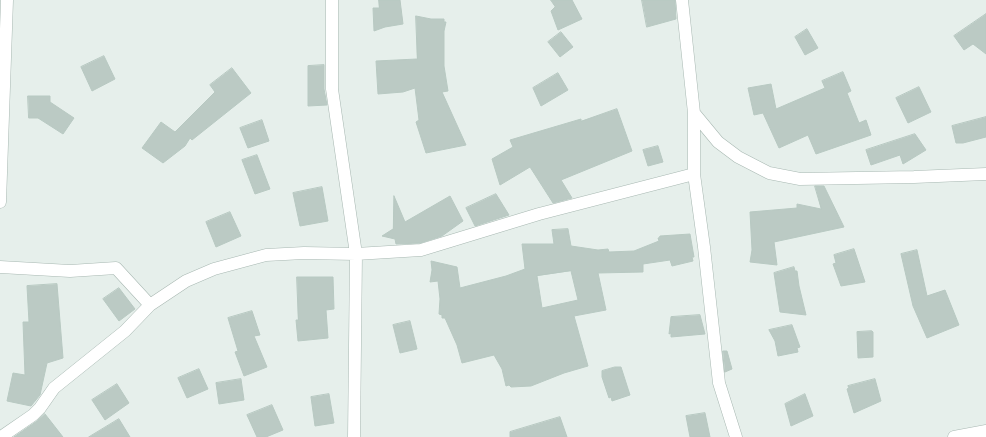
<!DOCTYPE html>
<html>
<head>
<meta charset="utf-8">
<style>
	body { margin:0 }
	canvas { display:block; background:#e6efeb }
</style>
</head>
<body>
<canvas width="986" height="437"></canvas>
<script>
const c = document.querySelector('canvas').getContext('2d');
c.lineJoin = 'round';
function fillPath(path, color) { c.fillStyle = color; c.fill(path, 'evenodd'); }
function trace(path, color, width, dash) { c.strokeStyle = color; c.lineWidth = width; c.lineCap = dash ? 'butt' : 'round'; c.setLineDash(dash || []); c.stroke(path); }
const building = new Path2D(`
	M379,0H400L403,24L385,27L374,31L373,8H379Z
	M551,0H572L582,19L558,30L551,11L555,7Z
	M642,0H675L676,19L647,27Z
	M986,14V54L973,44L964,50L954,36Z
	M416,16L431,19H444V22H446L444,31V66L448,91L442,92L466,145L426,153L416,122L419,120L415,88L403,92L378,94L376,61L417,59Z
	M807,29L818,48L805,55L795,37Z
	M561,32L573,47L560,57L548,42Z
	M104,56L115,79L92,91L81,67Z
	M324,65V89L327,105L308,106V66Z
	M232,68L251,93L192,140L190,138L185,146L163,163L142,148L161,122L175,132L215,92L210,85Z
	M843,72L851,91L847,93L859,123L866,120L871,135L816,154L808,135L779,148L763,113L754,115L748,88L771,84L776,109L825,88L822,81Z
	M558,73L568,90L541,106L533,88Z
	M919,87L931,112L908,123L896,98Z
	M28,96H50V102L74,118L63,134L38,118H29Z
	M617,109L632,151L561,180L572,198L553,203L530,167L500,185L492,159L513,147L510,140L581,119V121Z
	M986,117V137L963,143H956L952,126Z
	M262,120L269,141L248,148L240,128Z
	M915,134L926,150L903,164L900,155L871,165L866,150Z
	M658,146L663,162L648,166L643,150Z
	M257,155L270,189L255,194L242,160Z
	M815,186H824L844,227L774,242L777,265L750,262L752,250L750,212L797,208V204L821,209Z
	M322,187L328,221L300,226L293,193Z
	M496,194L509,215L475,226L466,208Z
	M394,196L405,222L450,196L463,221L442,236L420,243L396,244L395,239L382,236L393,229Z
	M230,212L241,236L216,247L206,222Z
	M568,229L571,246L598,250L608,249L609,252L634,251L659,241L658,238H659L660,236L690,234L694,257H692L693,261L672,266L670,260L643,264V272L598,273L606,310L574,316L588,366L564,373L531,386L511,387L509,385L506,386L502,369L494,355L462,363L457,345L445,318H442V315L439,314L440,299L438,281L430,282L432,270L431,261L457,267L460,288L506,276L525,269L522,244H554L552,230ZM571,271L578,300L542,308L537,276Z
	M854,249L865,282L841,286L833,264L836,263L834,255Z
	M917,250L927,296L945,290L959,325L927,338L913,306L901,254Z
	M794,267L795,271H797L799,286L806,315L780,312L774,273Z
	M297,277H333L334,309L326,310L328,338L298,341L296,320H298Z
	M57,284L63,358L47,363L40,395L31,406L7,401L13,373L25,375L23,322H29L27,286Z
	M119,288L135,309L119,321L103,299Z
	M252,311L260,335L254,336L267,367L244,376L235,352L238,351L228,318Z
	M700,315L705,334L671,337V333L669,334L671,317Z
	M410,321L417,349L400,353L393,325Z
	M792,325L800,347L797,348L798,352L778,356L775,341L769,330Z
	M872,331L873,332V357L858,358L857,332Z
	M723,351H727L732,369L725,372Z
	M615,367H621L630,395L612,401L611,397L609,398L602,377V371Z
	M199,369L208,389L187,398L178,378Z
	M241,379L244,400L219,404L216,383Z
	M875,379L881,401L854,413L847,389L849,388L848,386Z
	M117,384L129,403L105,420L92,400Z
	M329,394L334,423L315,426L311,397Z
	M805,394L813,416L791,426L785,404Z
	M272,405L283,430L266,437H257L247,415Z
	M705,413L710,437H690L686,416Z
	M45,414L63,437H14L37,421Z
	M560,417L567,437H510V432Z
	M119,419L130,437H89Z`);
const minor = new Path2D(`
	M332,0V89L356,254L354,437
	M682,0L694,113V174L704,247L719,383L736,437
	M694,113L718,142L738,157L769,173L800,179L914,177L986,174
	M0,202L7,0
	M0,267L70,271L116,268L150,305
	M1,437L33,415L40,408L54,388L125,331L150,305L186,281L214,269L266,255L304,253L356,254L421,250L539,214L694,174
	M954,437L986,431`);
fillPath(building, '#bbcac4');
trace(building, '#b8c9c2', 1);
trace(minor, '#a8b8b2', 13);
trace(minor, '#fff', 12);
</script>
</body>
</html>
